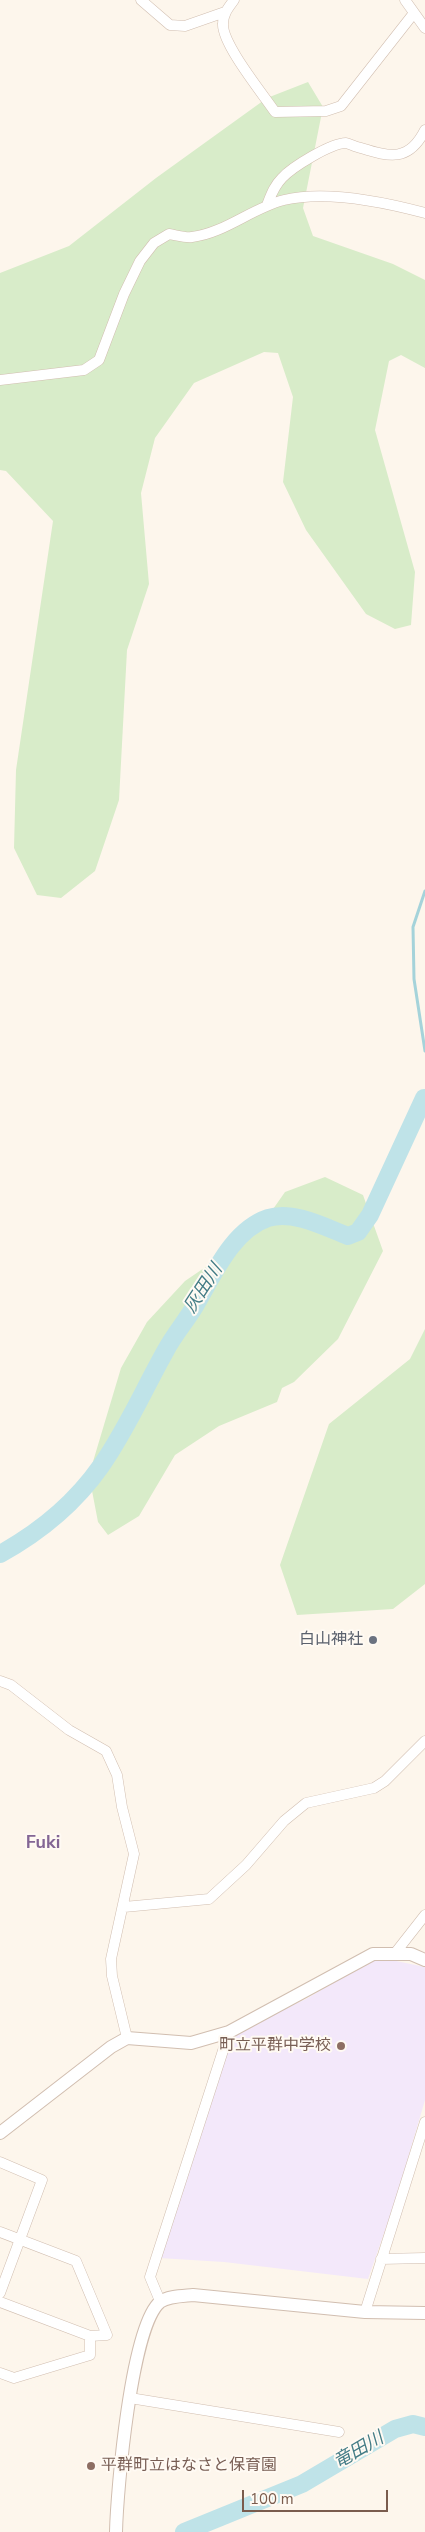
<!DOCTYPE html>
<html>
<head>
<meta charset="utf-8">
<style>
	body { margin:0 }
	#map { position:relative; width:425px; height:2532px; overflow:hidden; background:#fdf6ec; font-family:"Nunito Sans",sans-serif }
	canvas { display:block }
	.scale { position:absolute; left:242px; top:2490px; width:146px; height:22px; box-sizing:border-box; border:2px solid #7a5c4d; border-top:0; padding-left:6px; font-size:15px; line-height:18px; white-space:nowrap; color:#7a5c4d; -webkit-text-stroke:4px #fffaf3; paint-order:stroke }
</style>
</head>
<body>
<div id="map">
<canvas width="425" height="2532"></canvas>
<div class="scale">100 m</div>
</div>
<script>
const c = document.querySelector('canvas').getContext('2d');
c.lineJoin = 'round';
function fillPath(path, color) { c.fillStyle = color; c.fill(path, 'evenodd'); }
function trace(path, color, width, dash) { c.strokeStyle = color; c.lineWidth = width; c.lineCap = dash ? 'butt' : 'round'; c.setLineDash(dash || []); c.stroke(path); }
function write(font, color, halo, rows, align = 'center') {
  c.font = font + ' "Nunito Sans","Noto Sans JP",sans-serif'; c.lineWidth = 4; c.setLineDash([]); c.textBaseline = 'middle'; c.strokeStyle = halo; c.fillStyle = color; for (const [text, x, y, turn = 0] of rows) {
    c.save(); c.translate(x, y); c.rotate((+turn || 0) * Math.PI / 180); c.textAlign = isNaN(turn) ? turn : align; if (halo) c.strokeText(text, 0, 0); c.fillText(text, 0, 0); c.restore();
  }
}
const education = new Path2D(`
	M377,1957L425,1967V2100L396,2199L368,2279L224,2262L159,2258L229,2040L257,2022L306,1999Z`);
const green = new Path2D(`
	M308,82L323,107L303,208L313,236L393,264L425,280V368L401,355L389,361L375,430L415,572L411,625L395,629L366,614L306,530L283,482L293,397L278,353L264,352L194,383L155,438L141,493L149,584L127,650L119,800L95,871L61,898L37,895L14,848L16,770L53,521L6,471L0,470V273L69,246L156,178L267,98Z
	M325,1177L363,1195L383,1251L338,1339L294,1382L282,1388L277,1402L219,1426L175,1455L139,1516L108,1535L98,1522L89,1475L121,1368L147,1322L185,1281L257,1232L285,1192Z
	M425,1329V1584L393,1609L297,1615L280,1565L329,1424L410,1359Z`);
const stream = new Path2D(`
	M425,891L413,927L414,979L425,1051
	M424,1098L425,1094`);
const river = new Path2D(`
	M0,1554C40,1532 75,1503 101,1466C127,1429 144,1389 166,1350C174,1335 186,1321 195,1306C213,1276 232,1230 268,1218C293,1210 325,1227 348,1236L358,1232L370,1215L424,1098
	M184,2532L302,2484L395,2429L413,2424L425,2427`);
const minor = new Path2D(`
	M141,0L170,25L185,26L225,12
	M234,0C228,8 223,14 223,24C222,44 263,94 275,112L326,111L341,106L414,13
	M405,0L425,28
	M267,205C271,195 274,186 282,178C292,167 331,143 346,143C350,144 356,147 361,148C390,157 409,162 425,130
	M0,380L84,370L99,360L124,294L140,261L154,243L169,234C176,235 185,238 192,237C225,233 252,208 284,200C326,190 384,202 425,213
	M0,1681L11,1685L69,1730L106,1751L117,1775L122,1807L134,1854L111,1959L112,1976L127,2038
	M124,1907L209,1899L246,1865L284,1821L306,1803L374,1788L385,1781L425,1741
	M396,1952L425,1915
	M0,2162L42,2180L0,2293
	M0,2232L76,2261L107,2335L90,2336L0,2302
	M381,2259L425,2258
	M160,2301L150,2277L229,2032
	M365,2312L425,2122
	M0,2373L14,2378L90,2355V2336
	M130,2398L339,2432`);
const tertiary = new Path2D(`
	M0,2133L111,2047L127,2038L191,2043L229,2032L373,1954H411L425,1960
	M116,2532C117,2491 131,2326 160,2302C168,2296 183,2296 193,2295L365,2312L425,2313`);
const markers = [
	[373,1640,5,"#6b7280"],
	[341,2046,5,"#8d6e63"],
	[91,2466,5,"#8d6e63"]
];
const worshipNames = [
	["白山神社",363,1640]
];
const educationNames = [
	["町立平群中学校",331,2046],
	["平群町立はなさと保育園",101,2466,"left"]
];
const waterNames = [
	["灰田川",204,1289,-57],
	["竜田川",359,2451,-30]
];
const neighbourhoodNames = [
	["Fuki",43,1844]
];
fillPath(education, '#f3e8fa');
fillPath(green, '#d8ecc9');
trace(stream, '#a5d3da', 3);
trace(river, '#bfe3e8', 18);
trace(minor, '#d1beb0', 11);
trace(tertiary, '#d1beb0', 14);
trace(minor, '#fff', 10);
trace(tertiary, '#fff', 12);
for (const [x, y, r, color] of markers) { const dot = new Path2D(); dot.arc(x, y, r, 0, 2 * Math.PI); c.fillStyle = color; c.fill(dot); trace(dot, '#fffaf3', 2); }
write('16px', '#5b616d', '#fffaf3', worshipNames, 'right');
write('16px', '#785e54', '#fffaf3', educationNames, 'right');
write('italic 18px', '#437c86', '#fffaf3', waterNames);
write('bold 18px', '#846695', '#fffaf3', neighbourhoodNames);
</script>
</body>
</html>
